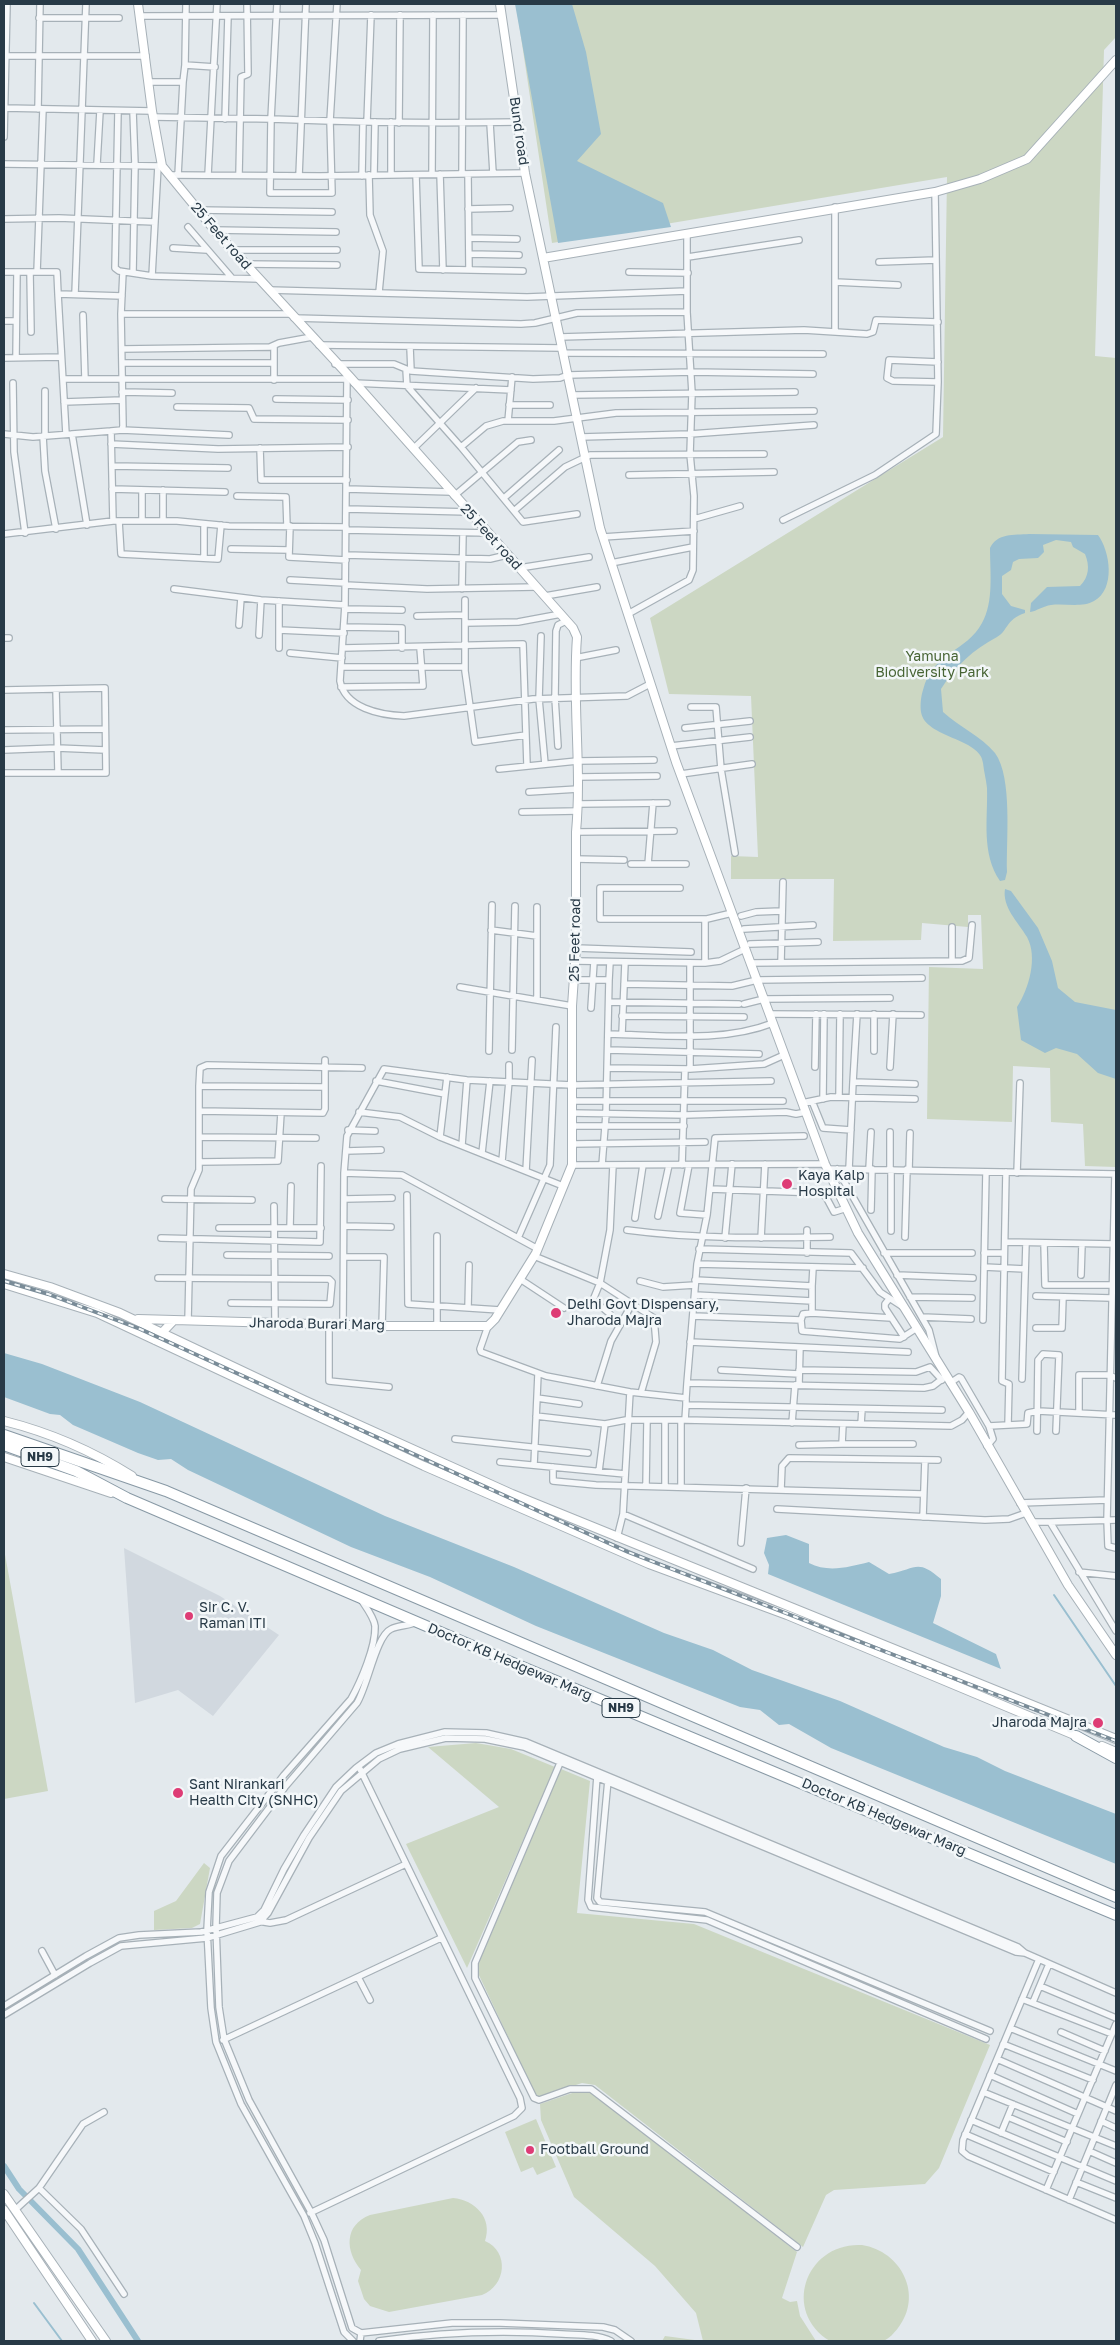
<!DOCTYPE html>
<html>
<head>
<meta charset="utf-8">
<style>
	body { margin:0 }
	#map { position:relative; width:1120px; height:2345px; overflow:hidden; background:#e3e9ed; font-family:"Golos Text",sans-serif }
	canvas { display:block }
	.frame { position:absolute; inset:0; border:5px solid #283a47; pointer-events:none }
</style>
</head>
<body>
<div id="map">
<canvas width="1120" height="2345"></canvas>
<div class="frame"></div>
</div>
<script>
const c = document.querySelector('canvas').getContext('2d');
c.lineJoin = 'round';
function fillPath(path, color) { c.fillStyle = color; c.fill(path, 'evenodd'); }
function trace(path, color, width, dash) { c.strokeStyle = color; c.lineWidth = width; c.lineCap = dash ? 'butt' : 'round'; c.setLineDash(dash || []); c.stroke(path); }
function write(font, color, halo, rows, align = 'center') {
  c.font = font + ' "Golos Text",sans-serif'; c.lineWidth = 5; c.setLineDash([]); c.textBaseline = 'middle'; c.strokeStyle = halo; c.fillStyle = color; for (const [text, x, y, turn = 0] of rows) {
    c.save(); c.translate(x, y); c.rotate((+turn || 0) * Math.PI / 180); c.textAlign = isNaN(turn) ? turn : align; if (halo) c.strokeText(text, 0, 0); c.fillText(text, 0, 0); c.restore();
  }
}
const built = new Path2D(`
	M124,1548L220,1596L279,1635L213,1716L178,1690L135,1703Z`);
const green = new Path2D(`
	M516,4H1116V37L1104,50L1095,356L1116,358V1167L1085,1166L1083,1124L1051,1122L1050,1068L1013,1066L1012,1122L927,1119L929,967L983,969L981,915H968V927L922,923L921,940L833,941L834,879H731V856L758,857L751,696L669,694L650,618L943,437L947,177L552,243Z
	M4,1549L48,1791L4,1799Z
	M476,1743L511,1749L555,1767L467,1968L406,1844L499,1807L428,1747Z
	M561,1769L590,1781L577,1913L694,1924L990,2045L939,2168L925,2184L834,2190L826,2195L803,2247L595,2085L582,2083L539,2097L534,2092L477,1971L480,1960Z
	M204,1863L210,1868L200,1924L192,1928L154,1930V1911L176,1901Z
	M581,2090L592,2093L797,2252L782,2298L790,2302L797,2301L800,2316L816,2341H703L696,2313L655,2266L574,2197L541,2120L540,2104Z
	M536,2119L556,2167L537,2175L533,2167L521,2172L505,2132Z
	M453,2198C475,2200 493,2218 485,2241C510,2252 506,2286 482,2295L389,2312L370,2306L364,2299L358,2281L361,2270C345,2251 344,2225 370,2215Z
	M862,2245C901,2251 924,2295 898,2328C894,2333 889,2339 883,2341C874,2344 842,2341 830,2341C781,2311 806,2242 862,2245Z
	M665,2336L702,2341H662Z`);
const water = new Path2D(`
	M515,4H572L586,52L601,134L577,161L663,203L671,227L558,243Z
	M1029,534L1098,535C1110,551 1116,589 1094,601C1082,608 1064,603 1051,605C1043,606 1037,611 1030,612L1031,603L1047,587L1080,586C1089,577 1090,566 1085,554L1073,547L1071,542L1056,540L1043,545L1044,552L1038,558L1019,559L1013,562L1011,570L1002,576V594L1011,606L1025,610V613C1005,620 1008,631 997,637C973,650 956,665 941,689L943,712C959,727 981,736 995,753C1013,778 1006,841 1007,872L1005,880L1000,881C981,853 988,819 987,788C986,779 984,772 983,763C981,738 925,738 921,712C920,705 921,696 923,690C933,651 967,652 982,623C994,602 990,572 990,548C997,533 1014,535 1029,534Z
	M1005,889L1011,891L1038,928L1052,961L1058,988L1075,1002L1116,1010V1079L1098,1073L1077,1054L1056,1048L1045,1053L1021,1040L1017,1007C1029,989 1038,957 1027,937C1018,922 1002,907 1005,889Z
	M4,1353L42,1364L140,1402L385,1516L514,1567L664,1633L713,1650L752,1670L840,1701L944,1747L977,1757L1005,1771L1116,1814V1864L831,1748L789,1724L779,1725L760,1710L740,1707L536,1626L430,1577L351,1547L188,1470L171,1459L158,1460L138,1453L73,1425L60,1415L50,1414L4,1397Z
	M786,1535L809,1544V1563C828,1573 849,1567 869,1562L889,1574C916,1569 917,1558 941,1579V1596L933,1623L996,1654L1001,1669L768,1574L769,1565L764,1553L767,1538Z`);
const stream = new Path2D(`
	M1054,1595L1116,1686
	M34,2303L62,2341`);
const canal = new Path2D(`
	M4,2166L19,2189L78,2249L138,2341`);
const street = new Path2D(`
	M186,4L185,65L215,67
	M337,4L330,121L332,193H270L271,119L330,121H334C395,123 457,123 518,122
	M140,16L502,15
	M39,18H119
	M7,56H146
	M148,82H183L178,175
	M183,82L185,65
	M4,108L152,111
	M38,109L40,4
	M118,111L115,268L119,271L152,276
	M153,117L271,119L277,4
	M225,119L228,16
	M367,122L371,15
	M399,123L400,15
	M490,123L493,173
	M4,137L7,4
	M4,164L160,166
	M97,164L100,111
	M158,166L152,276L259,279
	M432,174L433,15
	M440,174L443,270
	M462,174L463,15
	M468,174L469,270
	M169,175L320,176L525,173
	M208,175L217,4
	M239,175L241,77L248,74L247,4
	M369,175L370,215L383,251L379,292
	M374,175L375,122
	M391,175V122
	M416,175L419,269L523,271
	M299,176L306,4
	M362,176L363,122
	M835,207V332
	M468,209L510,208
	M198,210L332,212
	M4,219L59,218L155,222
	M188,227L232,278
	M214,230L336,232
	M469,238L517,239
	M173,248L207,250
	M232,250H337
	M469,254L519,255
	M688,257L799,240
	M879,262L936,260
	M245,264L337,265
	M4,272H57L58,294
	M30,272L31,332
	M37,272L43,109
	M123,272L121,314H291
	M629,272L688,273
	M133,273L135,165L133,111
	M835,282L898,285
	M269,290L527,297L687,291
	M75,294L86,4
	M83,315L85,379
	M294,318L521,324L535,323L577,313L687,312
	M4,321H16
	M560,337L804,330L867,334L873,332L876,320L938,322
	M319,345L562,348
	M410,347L411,371
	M122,349L270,347L279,343L312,337
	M563,353L823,354
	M4,358L61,357
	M16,358L17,272
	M938,362L889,360L887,378L893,381L938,382
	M122,363H274
	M335,364H394L411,371L533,379L560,378L568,375L692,372L813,374
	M406,369L407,386L461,447L523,522L577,514
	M347,375L345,605L340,681C345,708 380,715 404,716L533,699L627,696L650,684
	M63,379H347
	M274,380V346
	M13,383L14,452L25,533
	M354,383L511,390
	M45,391V436
	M122,392L172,393
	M572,395L795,392
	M276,399L348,400
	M64,402L122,400
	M509,405H550
	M177,407L249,408L254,419L348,420
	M508,421L512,377
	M122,430L229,435
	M111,431L122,430L123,426L121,314
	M4,434L33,437L111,431L113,521
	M66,434L58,294L122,296
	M72,434L87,525
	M43,436L45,471L56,529
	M581,437L690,434L814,425
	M111,444L218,449L348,447
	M461,447L486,426L503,421H554L616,413L814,411
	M260,448L261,480H347
	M413,449L476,388
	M112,466L228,468
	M629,475L774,472
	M112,489L225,492
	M347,489L451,492
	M142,490V521
	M237,496L286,497L287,526
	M454,496L518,442L531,440
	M504,498L559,450
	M347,509L469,512
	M515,510L565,467L590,455L764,454
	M694,519L740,506
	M783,520L875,475L936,434L938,382L935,192
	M119,521L121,554L218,559L221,525
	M163,521V490
	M290,526L289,557L346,560
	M346,530L488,533
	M4,534L113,521H177L229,526L346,527
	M603,537L694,531
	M231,549L289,550
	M346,555L490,559L507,555
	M204,558V524
	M611,563L693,547
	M519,568L589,557
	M290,580L345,583
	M345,585L427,589L536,587
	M174,589L261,600L345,605
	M462,589L463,533
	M545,596L597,587
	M465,600V671L475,742L526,735
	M345,609L402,610
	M628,614L689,580L693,570L694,496L690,454L692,393L687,312V233
	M417,616L465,615
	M465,623L518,622L561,614
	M239,625L241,598
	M344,627L402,628V648
	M279,630L344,633
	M259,635L261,600
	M541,636L539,699L545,764
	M4,638H9
	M279,648V601
	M343,648L523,644L527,765
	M290,653L342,658
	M575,658L616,650
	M341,667H465
	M341,687L423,686L420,648
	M4,690L105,688L106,773H4
	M56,690L58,772
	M691,707H716L721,769L735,853
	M685,728L750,721
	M4,730L105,729
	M558,746L555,698L556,631L558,625L566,621
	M671,746L750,737
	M4,750L57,748L105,750
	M499,769L577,761L654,760
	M681,774L752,764
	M577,777L657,776
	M529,792L578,789
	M578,804L667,803
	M522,812L578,811
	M576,832L674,831
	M575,859L624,860
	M631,864H686
	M648,864L653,803
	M680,888H600V919H707L732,913
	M537,907V999
	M741,916L756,912L781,911
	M705,919V963
	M744,929L813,925
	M491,930L537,936
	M750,944L818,942
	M576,948L691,952
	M576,961L705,963L720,961L745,949
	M952,961V927
	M781,962L783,882
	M750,963L962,961L969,958L972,925
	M690,964V1069
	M575,980H609L610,962
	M624,984L732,986L757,980L922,978
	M460,987L572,1006
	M609,1002L739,1004
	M744,1004L764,999L890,998
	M591,1008L594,962
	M769,1014L921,1015
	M622,1016L744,1017
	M609,1034C662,1035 722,1043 773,1023
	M622,1034L625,963
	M512,1050L515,906
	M608,1050L759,1054
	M489,1051L492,905
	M874,1051V1014
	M815,1067L816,1014
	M890,1067L893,1014
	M608,1068L690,1069L764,1064L784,1055
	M376,1081L445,1094
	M853,1082L857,1014
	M325,1087L199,1086L200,1068L207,1065L362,1068
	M839,1097L840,1014
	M823,1099L824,1014
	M572,1101H783
	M812,1101L823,1128L851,1130
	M802,1103L831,1097L915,1099
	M199,1111L323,1113L325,1109V1060
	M359,1112L400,1117L440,1137L563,1186
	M572,1113L685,1115L786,1112L796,1114L806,1112
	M572,1126H684
	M348,1130L375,1131
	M199,1137L316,1138
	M440,1137L447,1077
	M572,1144L705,1142
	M462,1145L467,1080
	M346,1151L381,1150
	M482,1153L490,1081
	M502,1161L509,1081V1065
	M199,1162L278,1161L281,1113
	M572,1165L825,1164
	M602,1165L606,1114L609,980
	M682,1165L685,1069
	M689,1165L680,1213L707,1215
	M827,1169L1116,1174
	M837,1169L929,1330L936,1357
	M849,1169L853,1082L915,1084
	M869,1169L871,1132
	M890,1169V1132
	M909,1170L910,1133
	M526,1171L532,1060
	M1006,1172L1002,1381L1009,1384L1008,1425
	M344,1173L402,1175L538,1249
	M1017,1173L1020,1083
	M1115,1174L1107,1520L1108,1546L1116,1548
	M710,1189L820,1193L826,1197L834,1212L847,1208
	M407,1195L408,1304L500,1310
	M165,1199L252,1200
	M345,1199L392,1198
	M274,1206L275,1323
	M871,1210L872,1169
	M658,1216L669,1165
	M635,1218L643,1165
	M344,1226L391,1227
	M219,1228H321
	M290,1228L291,1186
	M627,1230C694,1239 762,1238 830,1237
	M807,1230V1253
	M891,1231V1169
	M905,1237L907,1169
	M161,1238L320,1242L321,1166
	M518,1238L550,1165L556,1027
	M725,1238L732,1164
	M761,1238L765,1164
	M1005,1242L1113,1244
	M1044,1243L1045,1285H1112
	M699,1249L851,1253L880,1292L903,1307
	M884,1253H972
	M984,1253H1004
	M227,1255L329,1256
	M534,1256L600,1283L654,1318L656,1342L641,1393
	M344,1257H384L382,1326
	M697,1264L863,1268
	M984,1267L1025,1269
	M897,1275L973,1278
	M1081,1275L1082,1244
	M158,1278L329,1279L332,1282L330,1304L231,1303
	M520,1279L564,1308
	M695,1280L812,1286L813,1268
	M640,1281L663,1287L695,1285
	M812,1286V1313
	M695,1295L812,1301
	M1036,1296L1111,1298
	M910,1297L972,1298
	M889,1299L885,1304V1308L904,1337
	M468,1308L469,1265
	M610,1314L593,1300L600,1283L610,1230L613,1165
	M693,1316L801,1320L803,1314L812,1313L891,1318
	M922,1317L971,1319
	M801,1320L802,1331L900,1339L917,1328
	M983,1320L986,1172
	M188,1321L191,1189L199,1170V1086
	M329,1324V1381L389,1387
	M343,1325L344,1173L347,1136L384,1069L467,1080L572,1085L771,1081
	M437,1326V1236
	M488,1326L480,1349L481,1352L546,1376L630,1392L686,1398L687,1383L924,1388L933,1386L946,1376
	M1036,1328H1062L1063,1297
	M690,1342L800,1347L799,1385
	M800,1347L908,1352
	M721,1370L799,1374
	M799,1370L916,1372L930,1367L942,1380
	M1022,1379L1026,1243
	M687,1383L697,1264L707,1215L715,1138L804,1136
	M950,1383L959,1377L961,1378L989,1426L993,1439L987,1446
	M597,1386L611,1341L632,1304
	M537,1398L579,1404
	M686,1398V1405L942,1410
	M1079,1413V1375H1109L1116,1378
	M536,1416L605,1424L626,1420H685L951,1426L962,1420L969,1412
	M681,1420V1487
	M685,1420L686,1405
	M792,1423L795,1385
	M843,1424L842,1444H913
	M861,1424L862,1409
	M989,1426L1027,1424L1028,1413L1038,1411L1116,1415
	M1037,1431L1038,1360L1043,1354L1059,1355L1056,1431
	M455,1439L588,1453
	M799,1445L842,1444
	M500,1462L625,1474
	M534,1465L538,1374
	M553,1467V1481L596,1485L923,1494
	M599,1471L605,1424
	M646,1486L647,1421
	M665,1487V1421
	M781,1489L782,1466L789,1458L938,1460
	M1020,1503L1107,1500
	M777,1509L985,1520L1009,1519L1026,1513
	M623,1514L753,1569
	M923,1517L925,1460
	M1116,1520L1050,1522L1116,1631
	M1033,1522H1050
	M617,1538L623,1514L630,1392
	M741,1543L746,1488
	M1079,1572L1116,1576
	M417,1622C409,1626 399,1625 391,1629C376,1636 368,1685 357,1703L285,1787L229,1861L217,1893L216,1927L219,2007L224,2039L249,2100L311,2212L324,2240L352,2328L361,2333L452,2323H500L603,2327L615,2330L631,2341
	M560,1763L475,1963V1978L534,2098L539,2100L570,2089H591L797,2247
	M597,1776L588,1900L591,1907L707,1920L986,2039
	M608,1780L597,1898L600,1902L705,1912L990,2031
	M258,1921L270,1923L286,1920L406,1864
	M42,1951L55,1975
	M1039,1959L963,2140L962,2151L968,2156L1116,2220
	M358,1977L370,2000
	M1040,1986L1116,2018
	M1022,1999L1112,2034
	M1033,2002L1049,1964
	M4,2006L86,1956L119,1938L139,1935L201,1932L257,1917L264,1910L284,1869L304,1835L336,1787L356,1768L376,1753L398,1744L445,1732L486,1733L526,1742L1018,1947L1025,1953L1116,1993
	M4,2015L90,1963L121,1946L207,1938L260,1922L268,1913L309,1838L341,1791L379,1759L400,1749L446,1738L485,1739L524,1747L1016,1952L1025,1953
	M1010,2028L1116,2071
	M1061,2032L1105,2051
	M223,2040L441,1938
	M1003,2044L1093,2080
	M997,2059L1116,2111
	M990,2075L1078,2114
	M983,2092L1116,2146
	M104,2112L83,2124L39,2188L81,2229L124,2294
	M1008,2117L1067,2142
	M971,2120L1116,2181
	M1101,2121L1116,2128
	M1001,2133L1013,2104
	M965,2134L1054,2172
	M1089,2151L1116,2163
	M1076,2182L1116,2198
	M1046,2190L1116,2024
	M1069,2200L1116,2085
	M15,2210L39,2188
	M310,2213L514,2116L522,2108L520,2098L360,1769
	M353,2341L344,2332L315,2243L304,2216L241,2104L216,2042L211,2008L207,1930L209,1892L221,1856L284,1775L351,1699C361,1681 376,1646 375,1626C374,1617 365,1606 360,1598
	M360,2341L361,2333
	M379,2341C441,2332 500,2330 562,2334C578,2335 597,2334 611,2341`);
const secondary = new Path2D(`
	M138,4L152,111L162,166L217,233L350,377L573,628L577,637C572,702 582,767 576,832V948L572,1006V1165L536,1253L495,1319L488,1326H382L174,1320L155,1340
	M500,4L525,173L600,528L676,762L825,1164L858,1233L969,1412L1068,1585L1116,1655
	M543,258L935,192L980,179L1027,159L1116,60
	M4,1274L50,1287L120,1313L304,1400L512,1494L1116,1739
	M4,1284L97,1313L424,1466L649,1564L787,1615L1079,1737
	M138,1319L174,1320
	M4,1421C48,1432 94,1452 132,1476
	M4,1457L111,1493
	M1102,1746L1116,1752
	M4,2194L106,2341
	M4,2210L92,2341`);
const highway = new Path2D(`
	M4,1435L166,1491L1116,1897
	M4,1445L76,1471L127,1498L494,1655L1116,1915
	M1076,1736L1116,1758`);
const rail = new Path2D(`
	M4,1281L48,1294L140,1329L628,1552L1116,1741`);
const markers = [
	[787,1184,6,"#de3c75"],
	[556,1313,6,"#de3c75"],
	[189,1616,5,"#de3c75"],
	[1098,1723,6,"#de3c75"],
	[178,1793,6,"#de3c75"],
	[530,2150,5,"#de3c75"]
];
const shields = [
	[40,1457,38],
	[621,1708,38]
];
const shieldNames = [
	["NH9",40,1457],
	["NH9",621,1708]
];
const streetNames = [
	["Bund road",519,131,82],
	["25 Feet road",221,236,49],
	["25 Feet road",491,537,48],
	["25 Feet road",575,940,-89],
	["Jharoda Burari Marg",317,1324,1],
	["Doctor KB Hedgewar Marg",510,1662,23],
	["Doctor KB Hedgewar Marg",884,1817,23]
];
const parkNames = [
	["Yamuna",932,657],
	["Biodiversity Park",932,673]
];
const poiNames = [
	["Kaya Kalp",798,1176],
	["Hospital",798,1192],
	["Delhi Govt Dispensary,",567,1305],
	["Jharoda Majra",567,1321],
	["Sir C. V.",199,1608],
	["Raman ITI",199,1624],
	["Jharoda Majra",1087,1723,"right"],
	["Sant Nirankari",189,1785],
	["Health City (SNHC)",189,1801],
	["Football Ground",540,2150]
];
fillPath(built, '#d1d8df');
fillPath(green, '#ccd7c3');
fillPath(water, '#9abfd0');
trace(stream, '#9abfd0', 2);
trace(canal, '#9abfd0', 6);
trace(street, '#a7b1b8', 8);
trace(secondary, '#a7b1b8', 10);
trace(highway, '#8899a5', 12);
trace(street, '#f6f8fa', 5.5);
trace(secondary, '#fff', 8);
trace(highway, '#fff', 10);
trace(rail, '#7a8c98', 4);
trace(rail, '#f3f7f9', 2, [5.5]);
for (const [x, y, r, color] of markers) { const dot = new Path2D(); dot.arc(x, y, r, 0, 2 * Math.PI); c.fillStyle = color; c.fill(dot); trace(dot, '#f3f7f9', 2); }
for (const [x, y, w] of shields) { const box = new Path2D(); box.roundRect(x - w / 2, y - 9.5, w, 19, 4); c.fillStyle = '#f3f7f9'; c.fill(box); trace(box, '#283a47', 1); }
write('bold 12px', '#283a47', null, shieldNames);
write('14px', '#283a47', '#f3f7f9', streetNames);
write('14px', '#476434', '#f3f7f9', parkNames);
write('14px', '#283a47', '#f3f7f9', poiNames, 'left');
</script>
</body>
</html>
